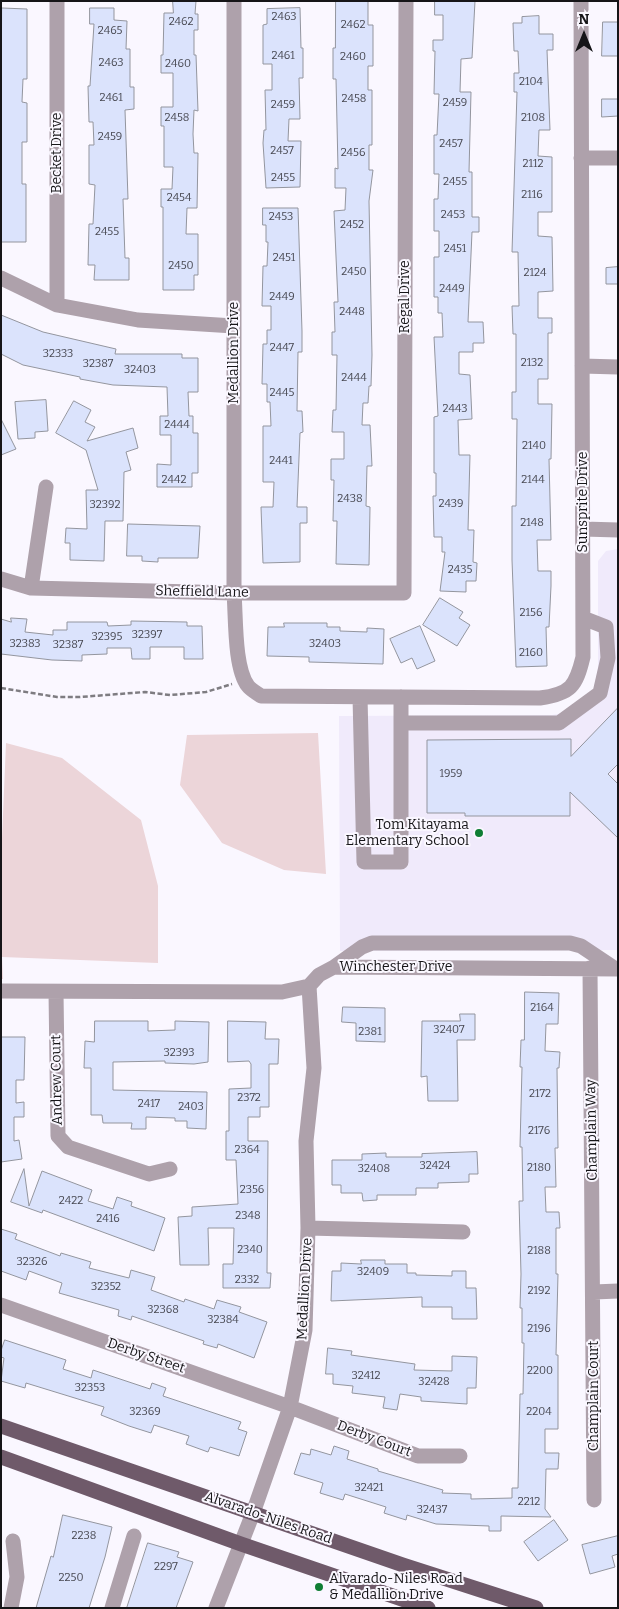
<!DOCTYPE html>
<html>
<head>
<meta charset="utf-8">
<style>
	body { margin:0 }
	#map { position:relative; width:619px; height:1609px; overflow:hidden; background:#faf7ff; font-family:Bitter,serif }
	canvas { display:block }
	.frame { position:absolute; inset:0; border:2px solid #161518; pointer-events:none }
	.north { position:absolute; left:559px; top:10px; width:50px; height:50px; -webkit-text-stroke:4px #faf7ff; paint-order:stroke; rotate:0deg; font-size:14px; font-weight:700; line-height:20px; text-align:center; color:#161518 }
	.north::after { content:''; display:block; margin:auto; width:18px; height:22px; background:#161518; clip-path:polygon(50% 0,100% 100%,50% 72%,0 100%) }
</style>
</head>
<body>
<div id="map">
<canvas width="619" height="1609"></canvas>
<div class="frame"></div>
<div class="north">N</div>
</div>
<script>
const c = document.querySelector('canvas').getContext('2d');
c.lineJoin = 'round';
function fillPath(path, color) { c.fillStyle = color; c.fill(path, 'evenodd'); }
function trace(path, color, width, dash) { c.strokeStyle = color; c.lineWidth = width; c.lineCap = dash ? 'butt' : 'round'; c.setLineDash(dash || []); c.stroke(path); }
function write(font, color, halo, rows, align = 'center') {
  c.font = font + ' Bitter,serif'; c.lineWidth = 4; c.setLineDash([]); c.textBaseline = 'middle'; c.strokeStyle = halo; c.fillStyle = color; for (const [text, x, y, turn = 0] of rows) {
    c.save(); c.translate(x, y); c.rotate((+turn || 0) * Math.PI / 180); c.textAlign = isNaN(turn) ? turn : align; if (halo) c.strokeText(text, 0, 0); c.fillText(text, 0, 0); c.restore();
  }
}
const built = new Path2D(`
	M618,549V950L340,951L339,716L552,715L568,712L593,692L598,669V561L606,551Z`);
const green = new Path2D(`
	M318,733L326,874L284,870L222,843L180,785L187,735Z
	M6,743L62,758L141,820L158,886V963L2,957L3,979H1V862Z`);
const building = new Path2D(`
	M173,1H196L195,14H198V30H194V55H196L198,111L194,110L193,134L194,153H198L197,208H187L186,234H198V275H194V290H163V207H161V189H172L173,167H164V126H161V107H173V73H161V55H163L164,13H173Z
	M336,1H368V25H373V66H368V90H372V145H369V170H373L369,201L372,355L371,386H369L368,403H363L362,425H370L372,466H367L366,506L370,507L369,565L336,564L337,521H333L334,480H331V459H344V432H332L333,410H336L337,355H332V332H335L334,302H338L334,211L345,210L346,188H335V168L338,169L336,79H333V48H335Z
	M435,1H475L472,58L461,59L460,92H471L469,172H472V217H479V232H472L468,322H483L484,343H473V352H459V374L470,375L472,419L458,420L459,455H470L468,530H474L473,562L477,563L476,581H466V592L440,591L445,552H442V537H434L433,496H436V473H434V417L438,416L434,337H443L442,313H438V297H434V257H439V231H434V199H438L439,174H434V135H437L439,94H434L435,51H433V40H443V15H435Z
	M2,8L27,9V79H23L22,102L27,103V142H22V184H26V242H1Z
	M90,8H114V20L127,21L126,49H130V87H134V109L125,110L128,199H123L125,258H129V280H94L95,265H88L89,224H93L95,185L89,184V145H94L93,122H89L88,86H90L94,24H90Z
	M300,8L301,48H303V78H299L300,119H289L288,141H301L300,187L266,188L263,143L264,130H266L265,90H272V64H263V25L267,24V9Z
	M539,16V34H553V50H547L550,130H539L538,156L552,157V212H538V236L552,237L553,291L538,292V318H552V333H548V379H538V404H552L551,459H549L551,540H537L538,571H551V586L549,627H546L547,666L516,667L512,560V506H516L517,419H512V392H516V334H513L512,306H519L518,252H512L517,92H514V73H519L518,51H514L513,23H522V17Z
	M603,22H618V56H602Z
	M602,99H618V116L602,117Z
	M263,208H298L302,331V352H298L297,411H302L303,432L300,433L297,507H307V523H300V562L263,563L261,507H273L274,482H263V426H271L270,402H267V384H262L263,344H267V330H271V306H262L263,266H267L268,242H266V225H263Z
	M618,267V284H606V268Z
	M1,315L43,332L116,349L115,354H182V358H198V392H188L189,416H193V433H198V473H192V487H157V464L171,465V435H160V416H168L167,387L113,385L80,379V377L23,365L1,354Z
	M46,400L48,431L35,432V438L18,439L15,402Z
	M74,401L91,410L85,422L95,427L87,441L133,428L138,448L126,452L131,470L124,472L123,521H105L104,561L70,560V543H65L66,528L87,529L86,490H98L86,450L56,433Z
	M1,419L16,449L1,455Z
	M128,524L200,526L198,558H158V562L142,561V556H127Z
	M440,598L463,612L459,618L470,625L457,646L423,625Z
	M11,618L27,619L25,632L53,635V630H67V622H107L108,626L131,625V621L187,622V626H202L203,659H184V647H150V659H132L131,648H107V654L82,655V661L52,660L1,654V619L11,622Z
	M284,623H327V627H340V631L367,632V628L384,629L383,664L309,662V657L267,656L268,627H284Z
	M420,626L435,661L417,669L412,658L401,663L390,639Z
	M618,708V764L608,774L618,784V838L570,792V816H465V813H427V740L571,739V756Z
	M525,992L559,993L558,1024H546L545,1051L560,1052L559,1068H557L558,1148H555L556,1187H545L546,1212H559L560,1228H556V1274H558L556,1355H558V1429H545V1453H559L558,1469H546L545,1509L551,1517L501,1516V1531H489V1526L436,1524L407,1515L406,1520L384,1513L386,1507L345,1494L343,1500L320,1493L323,1483L294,1474L301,1453L310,1455L311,1449L331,1455L334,1446L349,1451L347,1459L378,1469V1471L443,1490L442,1493L471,1494V1499L512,1498V1488H518L520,1394H523L524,1343H522V1308H520L521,1274L519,1201H523L522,1147H520L522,1067H520L521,1040H524Z
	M343,1007L385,1008V1042L356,1041V1023L342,1022Z
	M460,1014H475V1040H457L458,1101H428L427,1076L421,1077L422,1021H460Z
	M95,1021H148V1031L175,1030V1021L209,1022L208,1062L194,1064L165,1063V1061L113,1062V1090L207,1092L206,1129L187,1128V1121H175V1118L146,1117V1129H131L132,1123H103L102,1115H91V1068H84L85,1041L94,1042Z
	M228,1021L266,1022L265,1039H279L278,1064H269V1107H260V1117H248V1141H268L267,1273H271L270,1288H223V1264H233L234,1228H208L209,1265H180L178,1217L192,1216V1207L238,1204L236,1160H226V1131H229V1089L251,1088V1064L249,1061L228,1062Z
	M1,1037H25L24,1080H16V1103L24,1102V1117H14V1141L19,1140L22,1159L1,1162Z
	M477,1152L478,1174H469V1182L438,1183V1188H416V1195H377V1200L363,1201L362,1193H341V1185H332V1160H362V1154L386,1153V1157H422V1154Z
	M24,1169L29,1206L42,1171L92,1190L88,1201L113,1209L117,1197L132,1202L131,1206L165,1218L154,1251L43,1210L42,1213L11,1202Z
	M1,1229L17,1234L15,1239L60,1256L61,1253L91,1262L89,1268L129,1278L131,1270L155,1277L151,1290L184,1302L185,1299L214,1309L217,1300L241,1307L239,1312L267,1322L254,1358L218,1344L217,1348L203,1344L204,1341L132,1316L131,1320L118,1316L119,1310L59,1293L62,1283L29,1271L26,1280L1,1271Z
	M361,1260H385V1264H407V1273H416V1275L452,1276V1271H466V1288H476L477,1319H452V1307H422V1297L331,1301L332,1271H341V1263L361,1264Z
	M5,1340L66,1360L63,1369L91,1378L93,1370L150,1389L152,1383L166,1388L163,1396L241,1422L238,1429L247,1432L239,1456L210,1447L208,1452L186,1444L189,1436L154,1425L151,1433L129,1426L101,1415L104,1407L26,1383L25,1388L1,1381L4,1358L1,1357V1351Z
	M328,1348L352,1351L351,1355L415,1364L414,1370L452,1371V1356L477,1357L476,1388H467V1404L421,1401V1397L400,1394L397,1410L383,1408L385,1397L352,1393L353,1386L333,1384V1374H326Z
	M63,1515L112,1527L105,1557L89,1608H36L51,1556L53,1557Z
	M554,1520L568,1540L538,1561L524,1542Z
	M618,1536V1554L612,1556L615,1567L590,1574L582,1545Z
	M148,1543L179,1552L177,1557L193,1562L176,1608H127Z`);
const path = new Path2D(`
	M1,688L57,697H80L145,692L170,695L206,692L232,684`);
const minor = new Path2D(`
	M57,1V305
	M234,1V593C236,617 234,668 248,686C251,690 257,693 261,696L540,698C571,694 576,686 583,657L581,1
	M581,158H618
	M1,278L57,305L138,320L234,326
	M582,366L618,367
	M583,529L618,530
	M1,579L31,588L234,593H404L406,1
	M31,588L46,487
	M360,697L364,862H401V697
	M401,723H559L600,693L608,658L606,627L583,618
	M334,967L362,947L372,943H570L581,946L614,968
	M590,968L594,1500
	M1,991L282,992L309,986L319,975L334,967L618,969
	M56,992L58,1136L68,1147L149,1174L170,1169
	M308,1228L463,1232
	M594,1292L618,1291
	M1,1305L290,1407L418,1456H460
	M11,1608L17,1577L13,1541
	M112,1608L134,1536
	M216,1608L253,1513L290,1407L305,1330L308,1228L306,1141L314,1068L309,986`);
const major = new Path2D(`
	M1,1426L403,1565L536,1608
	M1,1457L241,1544L428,1608`);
const markers = [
	[479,833,5,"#0f7e34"],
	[319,1587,5,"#0f7e34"]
];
const numberNames = [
	["2463",284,17],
	["2462",181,22],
	["2462",353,25],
	["2465",110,31],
	["2461",283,56],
	["2460",353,57],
	["2463",111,63],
	["2460",178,64],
	["2104",531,82],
	["2461",111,98],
	["2458",354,99],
	["2459",455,103],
	["2459",283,105],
	["2458",177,118],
	["2108",533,118],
	["2459",110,137],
	["2457",451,144],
	["2457",282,151],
	["2456",353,153],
	["2112",533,164],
	["2455",283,178],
	["2455",455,182],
	["2116",532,195],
	["2454",179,198],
	["2453",453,215],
	["2453",281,217],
	["2452",352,225],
	["2455",107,232],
	["2451",455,249],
	["2451",284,258],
	["2450",181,266],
	["2450",354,272],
	["2124",535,273],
	["2449",452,289],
	["2449",282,297],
	["2448",352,312],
	["2447",282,348],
	["32333",58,354],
	["2132",532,363],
	["32387",98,364],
	["32403",140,370],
	["2444",354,378],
	["2445",282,393],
	["2443",455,409],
	["2444",177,425],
	["2140",534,446],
	["2441",281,461],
	["2442",174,480],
	["2144",533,480],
	["2438",350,499],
	["2439",451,504],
	["32392",105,505],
	["2148",532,523],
	["2435",460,570],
	["2156",531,613],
	["32397",147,635],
	["32395",107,637],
	["32383",25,644],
	["32403",325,644],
	["32387",68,645],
	["2160",531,653],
	["1959",451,774],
	["2164",542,1008],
	["32407",449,1030],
	["2381",370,1032],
	["32393",179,1053],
	["2172",540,1094],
	["2372",249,1098],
	["2417",149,1104],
	["2403",191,1107],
	["2176",539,1131],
	["2364",247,1150],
	["32424",435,1166],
	["2180",539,1168],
	["32408",374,1169],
	["2356",252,1190],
	["2422",71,1201],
	["2348",248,1216],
	["2416",108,1219],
	["2340",250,1250],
	["2188",539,1251],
	["32326",32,1262],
	["32409",373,1272],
	["2332",247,1280],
	["32352",106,1287],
	["2192",539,1291],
	["32368",163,1310],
	["32384",223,1320],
	["2196",539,1329],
	["2200",540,1371],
	["32412",366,1376],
	["32428",434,1382],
	["32353",90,1388],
	["32369",145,1412],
	["2204",539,1412],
	["32421",369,1488],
	["2212",529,1502],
	["32437",432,1510],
	["2238",84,1536],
	["2297",166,1567],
	["2250",71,1578]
];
const streetNames = [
	["Becket Drive",57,153,-90],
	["Regal Drive",405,297,-90],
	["Medallion Drive",234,353,-90],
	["Sunsprite Drive",583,502,-90],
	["Sheffield Lane",202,592,1],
	["Winchester Drive",396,967],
	["Andrew Court",57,1080,-91],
	["Champlain Way",592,1130,-91],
	["Medallion Drive",305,1289,-87],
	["Derby Street",146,1356,19],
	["Champlain Court",594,1396,-90],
	["Derby Court",374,1439,21],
	["Alvarado-Niles Road",268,1518,19]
];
const poiNames = [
	["Tom Kitayama",469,825],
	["Elementary School",469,841],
	["Alvarado-Niles Road",329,1579,"left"],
	["& Medallion Drive",329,1595,"left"]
];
fillPath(built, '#f0eafb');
fillPath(green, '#ecd5d9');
fillPath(building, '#dbe3fc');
trace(building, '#93959e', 1);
trace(path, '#7e7c81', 2.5, [5, 2.5]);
trace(minor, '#aea1ab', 15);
trace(major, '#6f5a6a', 15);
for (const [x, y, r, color] of markers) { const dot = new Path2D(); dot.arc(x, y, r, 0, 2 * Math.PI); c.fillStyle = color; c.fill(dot); trace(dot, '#faf7ff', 2); }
write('11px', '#474851', null, numberNames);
write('14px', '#161518', '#faf7ff', streetNames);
write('14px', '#161518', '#faf7ff', poiNames, 'right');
</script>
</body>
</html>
